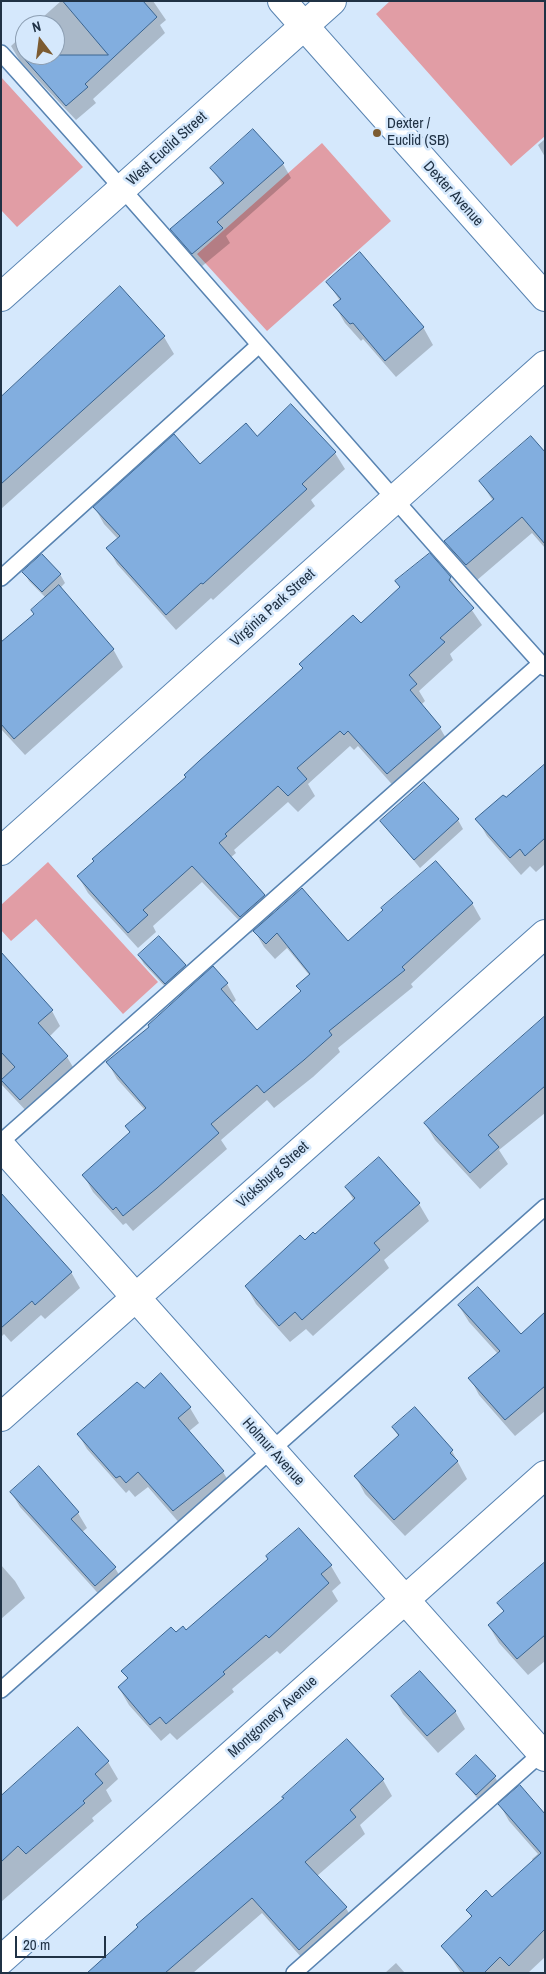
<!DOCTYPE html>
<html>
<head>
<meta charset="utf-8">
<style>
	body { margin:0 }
	#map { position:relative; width:546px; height:1974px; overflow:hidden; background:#d5e8fc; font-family:"Archivo Narrow",sans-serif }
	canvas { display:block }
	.frame { position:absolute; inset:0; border:2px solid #203245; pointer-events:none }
	.north { position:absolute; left:15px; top:15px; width:50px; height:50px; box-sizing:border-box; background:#d5e8fc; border:1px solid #8d9fb3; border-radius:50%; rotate:345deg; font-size:14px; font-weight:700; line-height:20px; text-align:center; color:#203245 }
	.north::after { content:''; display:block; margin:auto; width:18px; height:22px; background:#7c5b31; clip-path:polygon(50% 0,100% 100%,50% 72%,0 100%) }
	.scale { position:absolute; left:15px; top:1936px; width:91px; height:22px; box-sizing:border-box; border:2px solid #203245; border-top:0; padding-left:6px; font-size:15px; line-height:18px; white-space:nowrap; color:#203245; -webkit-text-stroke:4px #d5e8fc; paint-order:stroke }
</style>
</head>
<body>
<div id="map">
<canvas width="546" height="1974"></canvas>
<div class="frame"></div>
<div class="north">N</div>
<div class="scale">20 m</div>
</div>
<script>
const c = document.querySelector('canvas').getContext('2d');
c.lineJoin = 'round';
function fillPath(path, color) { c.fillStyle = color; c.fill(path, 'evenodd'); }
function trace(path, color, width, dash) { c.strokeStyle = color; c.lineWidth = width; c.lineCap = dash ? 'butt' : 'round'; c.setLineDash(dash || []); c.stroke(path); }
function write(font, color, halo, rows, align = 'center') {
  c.font = font + ' "Archivo Narrow",sans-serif'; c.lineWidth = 5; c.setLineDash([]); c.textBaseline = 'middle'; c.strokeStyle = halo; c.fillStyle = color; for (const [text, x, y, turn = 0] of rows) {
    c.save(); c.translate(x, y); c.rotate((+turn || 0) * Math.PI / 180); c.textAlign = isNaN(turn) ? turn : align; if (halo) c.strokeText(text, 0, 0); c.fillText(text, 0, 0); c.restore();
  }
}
const green = new Path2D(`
	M390,1H545V136L511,166L376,14Z
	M1,77L83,167L17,227L1,210Z
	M322,143L391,221L267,331L197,254Z
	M48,862L158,982L123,1014L36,919L11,941L1,930V905Z`);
const shadow = new Path2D(`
	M61,1H153L166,20L160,25L165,33L93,99L96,103L76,120L20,61L11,46L25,33V55H55V25H34Z
	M545,139V157L538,145Z
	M283,164L291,178L226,236L230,243L201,267L180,243L172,229L223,186L212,168Z
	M328,282L423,327L433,345L396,377L363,339L361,341L345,323L335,306L340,301Z
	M120,288L164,337L174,354L1,509V397Z
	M291,406L335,453L345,469L311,500L315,506L213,600L211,598L176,630L117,564L108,548L118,539L104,524L95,508L200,465L257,438Z
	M545,453V548L532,533L476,581L455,558L446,541L493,501L480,481Z
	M430,555L450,578L482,625L450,654L453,660L419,691L425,701L421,705L440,728L450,745L397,790L358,746L354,750L350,746L308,784L315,796L298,812L288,802L234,850L236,853L230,858L264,896L274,914L348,943L472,903L481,919L411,984L413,987L338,1048L340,1052L313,1077L274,1108L267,1100L221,1140L227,1149L133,1231L126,1223L123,1225L93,1192L84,1176L131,1133L127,1126L145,1110L117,1079L108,1063L227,984L236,1000L232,1004L257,1031L302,993L298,986L310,976L287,948L275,959L264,947L254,930L251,933L202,882L153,926L156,932L138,948L88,893L78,876L401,588Z
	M24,572L60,574L65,583L60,588L113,649L123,667L25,755L1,729V659L46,598L29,581Z
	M545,766V864L536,872L530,866L521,875L487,836L477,819L506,799Z
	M458,820L463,829L420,868L381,821Z
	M159,938L190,975L170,992L144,964L139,956Z
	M1,954L52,1011L60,1026L49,1037L67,1057L76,1072L29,1114L1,1084Z
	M545,1017V1113L499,1150L508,1164L480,1189L435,1140L425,1123Z
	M346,1187L419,1204L429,1221L384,1260L389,1268L313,1336L306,1329L290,1342L256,1304L246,1286L315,1236L354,1201Z
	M1,1209L71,1272L80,1288L45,1319L41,1315L11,1342L4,1334L1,1337Z
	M459,1306L521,1335L545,1313V1411L515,1436L479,1395L470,1378L498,1354L469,1322Z
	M190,1408L199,1423L188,1432L223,1472L232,1487L182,1526L148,1487L135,1497L129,1490L126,1493L87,1449L78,1434Z
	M414,1409L452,1451L467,1479L405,1536L365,1494L356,1477L399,1437L393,1428Z
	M11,1492L78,1513L87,1528L82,1532L115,1568L124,1583L105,1601L20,1507Z
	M299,1530L331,1566L341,1583L332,1591L338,1601L280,1654L277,1651L232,1689L234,1692L177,1740L170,1733L161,1741L129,1705L119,1688L128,1680L123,1671L176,1634L186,1632L269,1560Z
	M545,1563V1661L528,1675L499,1643L489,1626L504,1612L499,1603Z
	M1,1565L15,1581L25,1598L1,1619Z
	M393,1697L455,1711L465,1729L438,1753L403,1714Z
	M78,1729L108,1762L118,1779L106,1790L112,1801L92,1818L94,1821L1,1902V1796Z
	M458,1774L495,1777L500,1786L481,1803Z
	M383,1780L392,1796L360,1825L365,1834L317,1876L346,1908L355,1924L309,1966L262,1913L193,1973H89Z
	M500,1805L545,1816V1957L528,1973H461L443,1946L472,1918L467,1910L492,1899L533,1861L532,1859L538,1854L509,1821Z
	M396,1963L405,1973H385Z`);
const building = new Path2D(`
	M63,1H143L157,17L85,84L88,87L66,106L21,55H108Z
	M253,129L284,163L217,222L223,228L192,254L170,229L224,183L210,168Z
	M360,252L424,327L385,361L353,323L350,324L333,305L341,299L326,282Z
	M120,286L165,336L1,484V397Z
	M291,404L336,452L302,484L307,489L203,584L201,583L166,615L106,548L120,536L93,507L174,434L200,464L246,423L257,436Z
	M531,436L545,452V544L522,517L466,565L444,541L494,499L479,481Z
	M430,553L451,577L449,580L474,608L440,638L445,642L409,675L417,684L410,690L441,727L387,774L348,731L344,735L340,731L297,768L307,779L288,796L278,786L225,834L227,836L219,843L265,895L240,917L192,866L143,910L148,915L128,933L77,876L94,861L92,859L186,777L184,775L199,761L303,668L299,664L353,615L361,623L400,587L395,581Z
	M42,554L61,574L42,592L22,572Z
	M59,585L114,649L14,739L1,724V642L34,614L31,610Z
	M545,764V838L525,856L520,849L510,858L475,819L503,795L506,797Z
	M424,782L459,819L414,860L380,821Z
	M436,861L473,903L402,967L405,970L329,1031L332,1035L304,1060L264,1093L257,1085L211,1124L219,1133L157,1188L123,1216L116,1207L113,1210L82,1175L130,1132L125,1126L146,1108L106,1062L149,1027L148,1025L213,966L228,983L221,989L257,1030L301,991L296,986L310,974L277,933L266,944L253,931L302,888L348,941L383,910L381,908Z
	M159,936L186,965L165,984L138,955Z
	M1,952L53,1010L38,1023L68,1056L20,1100L1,1080L15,1067L1,1052Z
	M545,1016V1086L488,1135L499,1147L470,1173L424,1123Z
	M379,1157L420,1203L374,1243L380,1250L302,1320L295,1312L279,1326L245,1286L300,1235L305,1240L313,1232L315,1234L355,1198L345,1187Z
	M1,1193L72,1272L35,1305L32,1301L1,1328Z
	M478,1287L521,1334L545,1312V1386L505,1420L468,1378L500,1351L458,1305Z
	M161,1373L191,1407L178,1418L224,1471L173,1511L138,1472L126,1483L120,1476L116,1478L77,1434L137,1382L144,1388Z
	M415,1407L453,1450L450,1453L458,1461L394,1520L354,1476L399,1435L392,1427Z
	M39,1466L79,1512L71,1519L116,1567L95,1586L10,1492Z
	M299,1528L332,1565L321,1574L329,1583L269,1638L266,1635L223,1672L225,1674L166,1724L160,1717L150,1725L118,1687L128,1678L121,1671L171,1627L176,1632L183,1626L186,1630L268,1559L266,1556Z
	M545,1562V1635L517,1659L488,1625L504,1611L497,1603Z
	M420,1671L456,1711L427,1736L391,1696Z
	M78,1727L109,1761L95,1774L103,1783L83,1801L85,1803L26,1854L18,1846L1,1862V1796Z
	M347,1739L384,1779L350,1810L356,1817L305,1862L347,1907L299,1950L252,1898L165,1973H87L138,1927L136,1925L284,1798L282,1797Z
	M476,1755L496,1776L476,1795L456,1774Z
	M520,1785L545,1814V1929L509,1966L500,1957L484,1973H465L441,1946L472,1916L466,1910L486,1890L492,1897L541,1853L498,1804Z`);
const service = new Path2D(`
	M1,53C185,256 361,465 545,668
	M1,578L259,345
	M1,1142L541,663
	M1,1690L545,1207
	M294,1973L545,1750`);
const minor = new Path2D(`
	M1,297L332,1
	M1,851L545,365
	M1,1146L545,1757
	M1,1417L545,934
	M1,1960L545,1475`);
const tertiary = new Path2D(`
	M282,1L545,297`);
const markers = [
	[377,133,5,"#7c5b31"]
];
const poiNames = [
	["Dexter /",387,124],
	["Euclid (SB)",387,141]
];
const streetNames = [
	["West Euclid Street",167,149,-42],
	["Dexter Avenue",453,194,48],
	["Virginia Park Street",273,608,-42],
	["Vicksburg Street",273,1175,-42],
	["Holmur Avenue",273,1452,48],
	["Montgomery Avenue",273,1717,-42]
];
fillPath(green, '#e19da5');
fillPath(shadow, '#0003');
fillPath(building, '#82aedf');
trace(building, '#3a6490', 1);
trace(service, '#5883b1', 18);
trace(minor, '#5883b1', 30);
trace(tertiary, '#5883b1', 30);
trace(service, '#fff', 15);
trace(minor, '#fff', 28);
trace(tertiary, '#fff', 28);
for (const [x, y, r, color] of markers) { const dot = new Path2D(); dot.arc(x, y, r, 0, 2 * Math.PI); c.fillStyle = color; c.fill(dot); trace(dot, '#d5e8fc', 2); }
write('15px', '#203245', '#d5e8fc', poiNames, 'left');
write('15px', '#203245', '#d5e8fc', streetNames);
</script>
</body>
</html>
